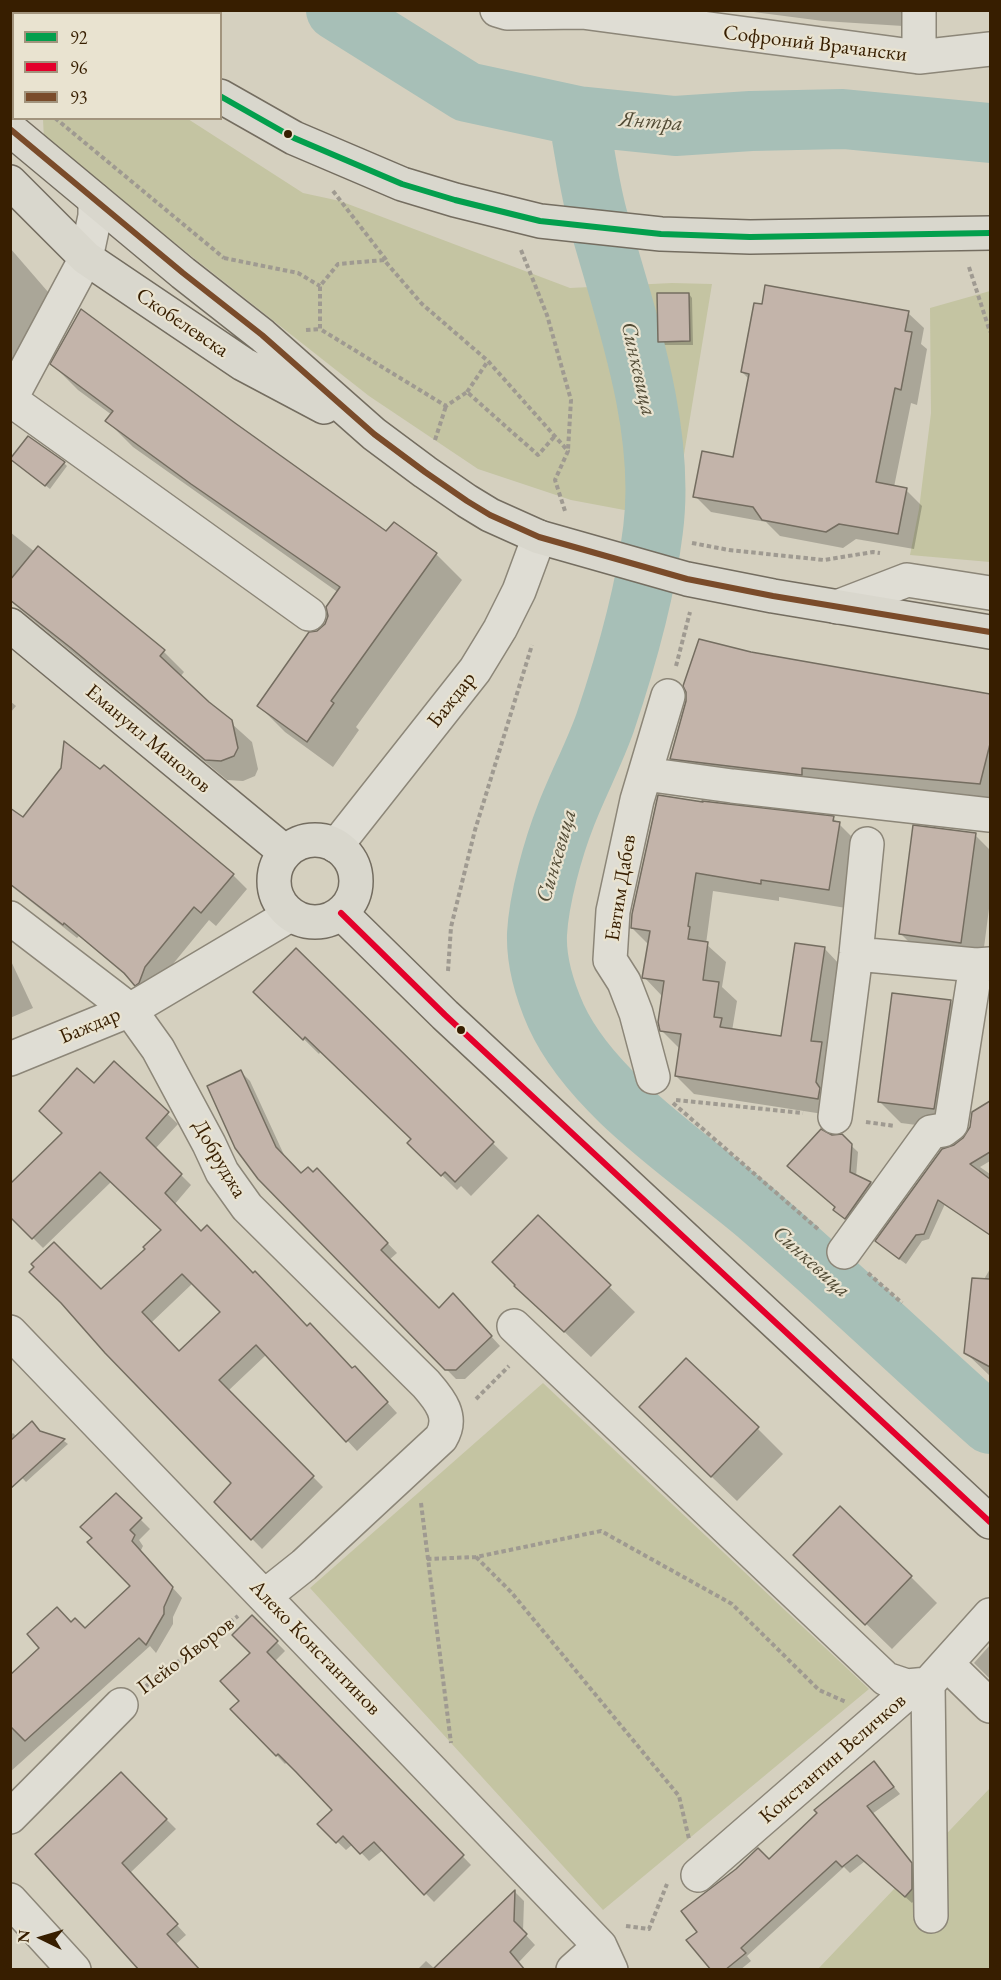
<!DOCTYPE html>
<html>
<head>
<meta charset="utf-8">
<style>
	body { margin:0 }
	#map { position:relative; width:1001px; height:1980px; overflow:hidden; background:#d5d0bf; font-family:"EB Garamond",serif }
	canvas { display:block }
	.frame { position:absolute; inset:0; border:12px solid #371e00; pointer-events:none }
	.legend { position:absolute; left:12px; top:12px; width:210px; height:108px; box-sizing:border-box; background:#e9e3d0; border:2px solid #a2947d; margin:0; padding:8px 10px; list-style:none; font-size:18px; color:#371e00 }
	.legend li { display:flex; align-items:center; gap:12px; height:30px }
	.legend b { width:30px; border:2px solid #a2947d }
	.north { position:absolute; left:12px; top:1908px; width:60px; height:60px; -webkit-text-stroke:4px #e9e3d0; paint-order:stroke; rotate:275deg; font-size:16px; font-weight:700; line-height:24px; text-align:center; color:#371e00 }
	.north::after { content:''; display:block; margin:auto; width:21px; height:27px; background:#371e00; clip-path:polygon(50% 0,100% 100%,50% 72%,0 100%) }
</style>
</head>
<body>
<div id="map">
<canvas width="1001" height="1980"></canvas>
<div class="frame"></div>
<ul class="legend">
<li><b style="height:8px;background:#039f4d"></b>92</li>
<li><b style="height:8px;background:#e4002b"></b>96</li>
<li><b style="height:8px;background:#7a4b2a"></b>93</li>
</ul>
<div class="north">N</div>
</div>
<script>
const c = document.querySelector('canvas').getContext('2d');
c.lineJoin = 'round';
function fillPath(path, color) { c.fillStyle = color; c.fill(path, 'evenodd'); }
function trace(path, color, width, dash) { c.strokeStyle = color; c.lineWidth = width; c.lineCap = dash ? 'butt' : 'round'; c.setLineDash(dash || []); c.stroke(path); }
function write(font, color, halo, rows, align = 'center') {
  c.font = font + ' "EB Garamond",serif'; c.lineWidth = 4.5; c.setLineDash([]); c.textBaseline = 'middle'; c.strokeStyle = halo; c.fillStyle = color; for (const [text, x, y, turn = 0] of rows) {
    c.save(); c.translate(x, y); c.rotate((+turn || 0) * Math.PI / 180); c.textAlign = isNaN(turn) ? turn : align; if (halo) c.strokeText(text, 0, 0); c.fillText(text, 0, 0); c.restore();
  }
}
const green = new Path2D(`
	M43,119H188L303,193L340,201L570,288L672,283L712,284L676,503L667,518L571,500L478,469L369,396L44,140Z
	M990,291V562L910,555L919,509L931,413L930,308Z
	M543,1383L869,1689L603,1910L310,1588Z
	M990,1788V1969H818Z`);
const shadow = new Path2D(`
	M738,10H903V26L823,21Z
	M10,248L55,300L10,374Z
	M689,294L692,298L693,345H664L660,341Z
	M908,313L924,328L921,344L927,349L917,405L911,403L894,487L906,490L922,506L914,549L856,539L843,548L780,536L766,522L711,512L695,496L734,458L749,379L742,372Z
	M52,364L234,424L387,533L436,554L462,580L356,727L359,730L333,767L285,732L259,706L318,632L326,625L339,593L133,447L107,421L112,415L78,390Z
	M16,462L64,463L67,466L50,489Z
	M10,532L35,552L39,548L164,652L184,672L180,677L252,742L258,769L255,776L243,781L227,780L10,601Z
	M751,653L990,695V801L690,776L672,758Z
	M10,701L16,706L10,713Z
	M659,797L833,818L857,842L846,908L779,897V901L713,891L706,944L726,962L722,987L737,1001L732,1031L782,1038L824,948L842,967L836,1116L694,1094L676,1076L680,1049L661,1030L662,996L644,977L649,945L632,928Z
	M10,810L23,819L233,875L247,889L216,926L209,920L159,981L150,999L132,981L79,936L77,938L10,885Z
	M975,835L990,850V901L982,963L922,955L901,934Z
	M296,950L508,1158L471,1196L461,1186L457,1190L409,1143L413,1139L321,1051L319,1054L256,992Z
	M10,959L33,1008L10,1018Z
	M893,995L951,1002L972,1023L955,1130L901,1123L879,1101Z
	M114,1063L178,1124L155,1149L191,1185L174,1205L201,1233L353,1369L365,1378L397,1413L357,1451L267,1354L228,1391L323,1487L262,1549L216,1502L233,1483L101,1291L147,1249L163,1230L112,1181L43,1248L10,1215V1179L14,1182L64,1134L94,1085ZM193,1283L222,1312L179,1353L151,1323Z
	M241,1072L250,1081L285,1157L301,1175L313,1174L317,1170L397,1253L389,1260L439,1310L462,1304L500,1346L465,1379H456L259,1178Z
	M988,1113L990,1118V1161L980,1167L990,1174V1235L945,1204L929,1239L922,1241L906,1264L883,1247L954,1147Z
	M841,1136L858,1152L856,1177L871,1183L877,1190L852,1225L835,1210L836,1208L832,1137Z
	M538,1217L635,1312L591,1357L516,1286Z
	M990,1269V1376L966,1353L976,1293Z
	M757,1428L783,1454L737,1501L666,1433Z
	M13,1433L17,1437L40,1433L64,1441L68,1444L26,1482L10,1465V1435Z
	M116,1495L150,1529L139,1540L143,1546L140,1552L182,1598L173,1617V1624L156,1653L150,1646L10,1772V1678L71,1623L85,1630L132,1586L94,1538Z
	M911,1577L937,1603L892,1649L821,1580Z
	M252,1617L285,1651L275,1661L471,1865L434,1902L383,1850L369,1861L353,1844L346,1850L319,1824L334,1810L287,1762L285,1764L232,1709L241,1701L252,1653Z
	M990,1645V1679L974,1663Z
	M874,1763L900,1794L872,1814L918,1871V1896L912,1903L865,1861L850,1873L844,1867L747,1956L751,1961L740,1970H713L700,1932L769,1861Z
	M121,1774L176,1829L130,1873L186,1935L176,1944L37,1854Z
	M515,1892L524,1901L523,1932L535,1945L519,1962V1970H417L426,1961L435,1969Z`);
const river = new Path2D(`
	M336,10L467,92L578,116L675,126L751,121L843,119L990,133
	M578,116C585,151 589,188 599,222C626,318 666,429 653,530C645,595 626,661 605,723C594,754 578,784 566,815C553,848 539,898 537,934C536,961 545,991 556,1016C593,1097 696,1161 762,1218C840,1285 913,1356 990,1424`);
const building = new Path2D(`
	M765,285L909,311L905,331L912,332L901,390L895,388L876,482L907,488L898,534L839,524L826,532L762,520L753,507L693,497L702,451L733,457L749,374L741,372L754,303L762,304Z
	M657,293H689L690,341L658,342Z
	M81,309L235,423L386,531L394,522L437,553L331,701L334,703L307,742L257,706L309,632L317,631L325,624L328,616L326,607L340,587L191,484L105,421L113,411L50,364Z
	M28,436L65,462L45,486L10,459Z
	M38,546L165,650L160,656L209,702L232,720L238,748L234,756L221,761L205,760L71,648L10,600V580Z
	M699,639L751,652L990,694V744L980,784L802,768V775L670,759L686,701V692L683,686Z
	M64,741L100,769L104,765L234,874L201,913L194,907L145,967L139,983L135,986L124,973L64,923L63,925L10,884V808L23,817L61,768Z
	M658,795L703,802L702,801L834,816L833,821L840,822L829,890L761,880V884L696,873L688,926L690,927L688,939L708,942L703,980L719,982L714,1017L722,1018L720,1027L781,1036L795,943L825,947L811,1041L822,1042L816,1082L820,1088L818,1099L675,1076L681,1034L660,1031L658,1022L664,981L642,978L650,931L631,928L632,914Z
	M913,825L976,833L961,943L899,934Z
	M296,948L494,1142L455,1182L445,1172L441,1176L407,1143L411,1139L305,1037L303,1040L253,992Z
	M892,993L951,1000L934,1109L878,1102Z
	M114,1061L169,1112L146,1138L182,1174L165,1193L201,1231L207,1225L253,1273L255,1271L307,1326L310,1323L352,1368L355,1366L388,1402L346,1442L256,1345L219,1380L314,1476L251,1540L214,1502L231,1483L105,1353L61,1303L29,1272L34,1267L31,1264L54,1242L101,1289L145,1249L143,1247L161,1230L100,1172L32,1239L10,1217V1184L62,1133L39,1111L77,1068L94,1083ZM182,1274L220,1312L179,1351L142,1312Z
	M241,1070L276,1147L301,1173L308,1167L313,1172L317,1168L388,1243L381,1250L439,1308L453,1293L492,1336L456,1370H445L258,1179L235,1148L207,1086Z
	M990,1101V1152L970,1164L990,1179V1235L938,1200L924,1234L916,1235L899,1259L875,1241L942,1149L954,1145L963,1138L970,1127L972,1112Z
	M821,1129L832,1135L842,1134L852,1144L850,1172L871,1182L845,1219L833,1210L835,1207L787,1166Z
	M538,1215L611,1285L564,1332L514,1286L515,1285L492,1262Z
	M972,1278L990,1279V1367L964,1353Z
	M686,1358L759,1427L711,1477L639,1407Z
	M32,1421L40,1431L65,1439L10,1489V1441Z
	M116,1493L142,1518L130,1530L135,1535L132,1541L173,1587L164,1607V1614L146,1645L139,1638L25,1741L10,1726V1675L39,1648L27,1634L57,1607L71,1622L75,1618L85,1628L130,1586L87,1542L92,1538L80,1527Z
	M840,1506L912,1576L865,1625L793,1555Z
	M252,1615L278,1641L267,1652L464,1855L424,1895L374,1842L360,1854L343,1836L336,1843L317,1824L332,1810L296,1772L278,1754L276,1756L230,1709L239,1701L220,1681L250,1653L232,1635Z
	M874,1761L894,1787L867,1806L912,1863V1889L905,1897L857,1855L842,1867L836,1861L741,1948L746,1953L725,1970H711L686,1940L697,1932L681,1911L736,1869L758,1848L769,1859L817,1813L814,1810Z
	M121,1772L167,1819L122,1863L178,1924L167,1934L200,1970H139L35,1854Z
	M515,1890L514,1921L527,1934L510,1952L525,1970H432Z`);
const path = new Path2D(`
	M10,59L14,54
	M10,82L14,84
	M55,118L224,258
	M333,191L387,261
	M521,250L547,315L571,400L568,450
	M224,258L298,273L320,286
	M969,267L990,332
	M306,330L320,329
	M467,392L488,361
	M554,437L538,455L467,392L446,406L320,329V286L338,264L384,260L422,304L488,361L568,451L555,480L565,511
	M435,440L446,406
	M692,543L729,550L824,560L873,552L880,553
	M676,666L690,612
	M448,971L451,927L475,830L532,645
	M676,1100L803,1113
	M673,1103L819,1230
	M866,1122L895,1126
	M868,1273L902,1303
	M476,1399L509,1366
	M421,1503L451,1743
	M476,1557L511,1592L679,1796L689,1839
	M427,1559L476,1557L601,1531L732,1604L819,1690L846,1702
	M146,1686L238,1616
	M626,1926L649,1929L667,1884`);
const minor = new Path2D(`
	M497,10L507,13L582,12L919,57L990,49
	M919,57V10
	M10,400L86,258L95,216V200
	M11,400L309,614
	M837,607L907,580L990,593
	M645,774L732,786L990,815
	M336,846L475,670L500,629L519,591L539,537
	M10,918L130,1010L158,1049L209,1144L222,1172L247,1207L426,1384C440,1400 454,1417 441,1438L304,1565L265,1596
	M856,954L976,965L990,964
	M10,1059L130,1010L290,915
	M653,1077L636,1013L624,982L610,960L613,911L637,800L668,696
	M835,1117L856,954L867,844
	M844,1252L931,1132L943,1130L951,1124L976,965
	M514,1326L886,1679L907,1686L928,1684
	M10,1332L600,1946L611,1970
	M947,1664L990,1706
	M928,1684L931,1916
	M10,1817L121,1705
	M698,1875L906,1694L928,1684L990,1615
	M10,1900L74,1970
	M573,1970L600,1946`);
const major = new Path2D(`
	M70,10L75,14
	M220,96L294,138L402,184L455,200L540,221L661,234L750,237L990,233
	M10,129L183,273L262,335L374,434L425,472L467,501L490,515L539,537L687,579L773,596L990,632
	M10,182L86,258L243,364L324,407
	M10,625L285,852
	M274 881a41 41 0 1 1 82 0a41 41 0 1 1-82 0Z
	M341,913L445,1015L990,1522`);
const bus1 = new Path2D(`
	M220,96L294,138L402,184L455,200L540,221L661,234L750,237L990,233`);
const bus2 = new Path2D(`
	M341,913L445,1015L990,1522`);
const bus3 = new Path2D(`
	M10,129L183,273L262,335L374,434L425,472L467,501L490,515L539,537L687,579L773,596L990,632`);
const markers = [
	[288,134,5,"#371e00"],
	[461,1030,5,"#371e00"]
];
const streetNames = [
	["Софроний Врачански",815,44,7],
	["Скобелевска",182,323,34],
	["Баждар",452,700,-52],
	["Емануил Манолов",148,739,40],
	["Евтим Дабев",621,888,-81],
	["Баждар",90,1026,-23],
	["Добруджа",219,1159,60],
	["Алеко Константинов",315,1648,46],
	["Пейо Яворов",186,1656,-37],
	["Константин Величков",833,1759,-41]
];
const waterNames = [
	["Янтра",651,122,4],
	["Синкевица",638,369,77],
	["Синкевица",557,856,-74],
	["Синкевица",811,1262,42]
];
fillPath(green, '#c4c4a2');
fillPath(shadow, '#0003');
trace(river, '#a7bfb7', 60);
fillPath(building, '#c3b4aa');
trace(building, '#746d60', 1.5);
trace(minor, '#8c8678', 36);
trace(major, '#746d60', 36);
trace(path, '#9f9a91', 4, [4.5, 3]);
trace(minor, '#dfddd4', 33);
trace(major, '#d9d7cd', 33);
trace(bus1, '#039f4d', 6);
trace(bus2, '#e4002b', 6);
trace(bus3, '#7a4b2a', 6);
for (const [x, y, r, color] of markers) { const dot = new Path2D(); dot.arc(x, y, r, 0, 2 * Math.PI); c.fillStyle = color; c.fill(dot); trace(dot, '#e9e3d0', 2); }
write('21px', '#371e00', '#e9e3d0', streetNames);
write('italic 22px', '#534c36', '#e9e3d0', waterNames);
</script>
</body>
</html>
